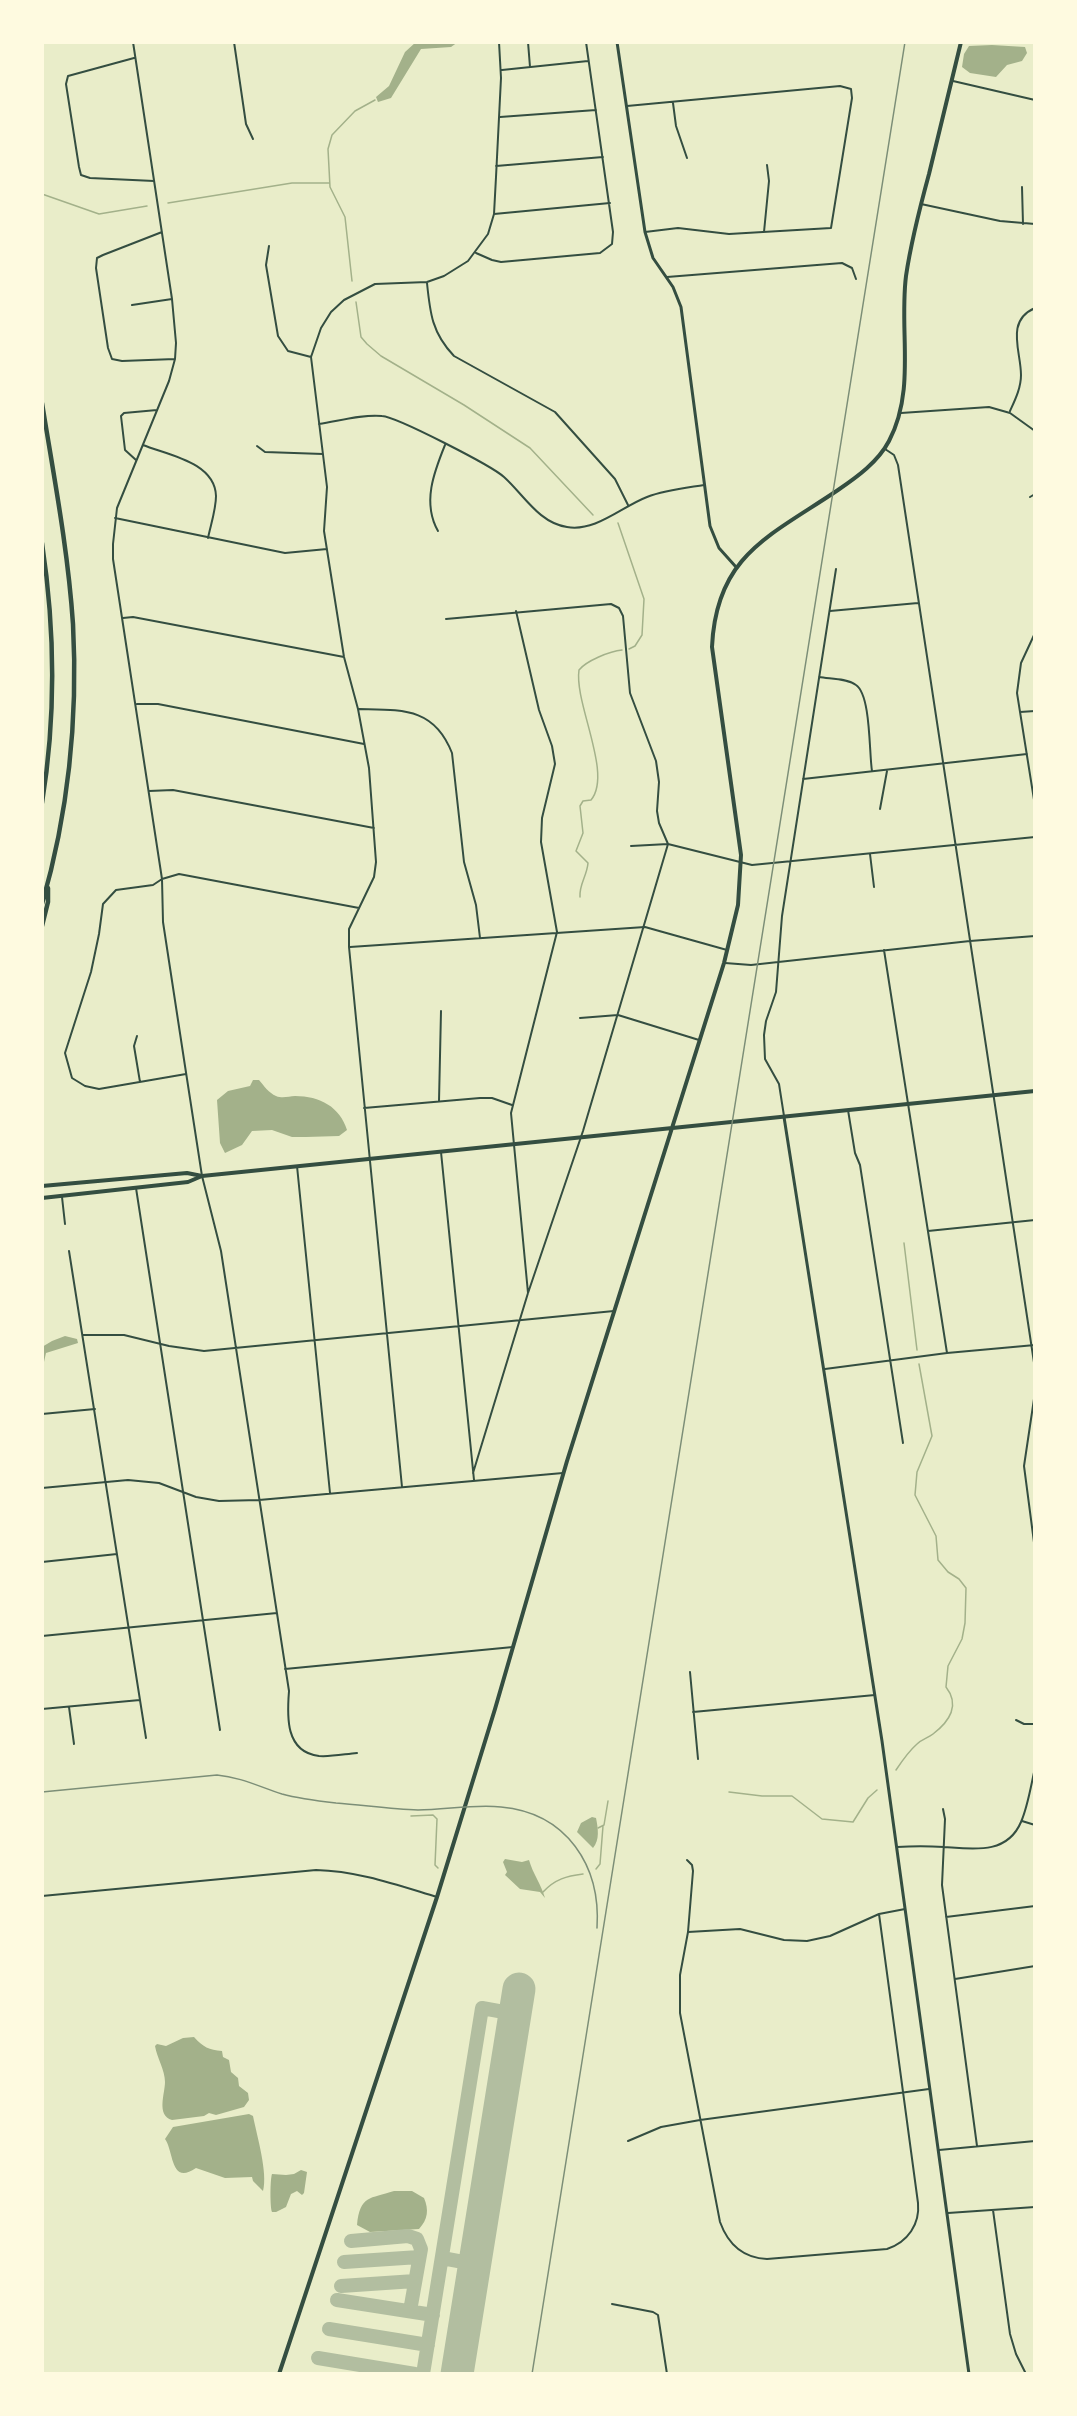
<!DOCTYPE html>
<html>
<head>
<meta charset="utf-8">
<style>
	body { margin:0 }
	#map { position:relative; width:1077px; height:2416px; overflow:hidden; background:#e9edc9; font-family:Lora,serif }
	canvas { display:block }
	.frame { position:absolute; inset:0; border:44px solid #fefae0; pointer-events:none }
</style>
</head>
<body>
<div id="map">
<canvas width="1077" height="2416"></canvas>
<div class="frame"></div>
</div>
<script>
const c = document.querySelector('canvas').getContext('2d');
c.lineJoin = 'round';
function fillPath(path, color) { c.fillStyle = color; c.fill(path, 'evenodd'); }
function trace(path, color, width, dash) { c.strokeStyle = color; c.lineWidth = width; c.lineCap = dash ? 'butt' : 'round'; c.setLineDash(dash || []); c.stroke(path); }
const water = new Path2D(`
	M416,42H458L451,47L421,49L391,98L378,102L376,97L389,86L405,52Z
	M992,45L1025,47L1027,53L1022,61L1007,65L996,77L970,73L962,67L964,54L969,46Z
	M253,1080H259C264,1086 269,1093 276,1096C283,1099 289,1096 295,1096C320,1096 340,1107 347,1130L339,1136L306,1137H292L272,1130L252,1131L242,1145L225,1153L220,1143L217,1100L228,1091L250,1086Z
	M65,1336L77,1339L78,1343L46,1353L42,1371V1347L52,1341Z
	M592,1817L596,1818C598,1828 600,1840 593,1848L577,1832L581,1823Z
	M505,1859L522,1862L529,1860C533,1874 541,1884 545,1898L540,1892L520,1889L505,1875L507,1872L503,1862Z
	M194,2037C203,2047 209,2050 222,2051L223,2057L229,2060L231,2072L238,2078L239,2086L248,2093L249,2100L244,2107L216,2115L209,2113L204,2116L172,2120C156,2115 165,2094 165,2082C165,2070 157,2058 155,2046L157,2044L166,2046L183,2038Z
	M249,2114L253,2116C257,2136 268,2173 263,2191L253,2181L252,2177L225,2178L196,2168C170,2186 174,2151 165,2139L173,2127Z
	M301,2170L307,2172L304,2193L302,2195L297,2191L291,2194L286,2207L276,2212H272C270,2207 270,2180 272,2174L286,2175L294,2174Z
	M394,2191H412L424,2198C429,2210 428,2219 419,2229L370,2232L357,2225C360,2195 370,2199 394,2191Z`);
const stream = new Path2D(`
	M42,194L99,214L147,206
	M168,203L292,183H329
	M352,281L345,217L330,187L328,149L332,135L355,111L375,100
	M356,302L361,337L367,344L381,356L464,405L530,448L593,515
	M618,523L644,599L642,635L635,646L629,649
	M580,897C579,884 587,876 588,863L576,851L583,833L580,806L583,801L591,800C613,774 574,703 579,670C586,661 610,651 622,650
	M904,1243L917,1350
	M896,1770C902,1761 909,1751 917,1744C922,1739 928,1738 933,1734C950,1721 960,1705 946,1687L948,1666L962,1639L965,1623L966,1588L959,1579L948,1572L938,1560L936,1536L915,1495L917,1472L932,1436L919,1364
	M729,1792L762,1796H792L822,1819L853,1822L868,1798L877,1790
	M411,1816L433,1815L437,1819L435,1865L438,1868
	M598,1828L604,1825L608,1801
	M596,1869L600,1864L603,1826
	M543,1892C555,1879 567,1876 583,1874`);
const taxiway = new Path2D(`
	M351,2241L408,2236L417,2239L421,2249L410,2311
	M442,2258L474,2264
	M344,2262L419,2257
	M341,2286L415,2281
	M337,2300L433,2315
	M329,2329L428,2345
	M318,2358L415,2374
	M423,2374L482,2008L515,2014`);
const runway = new Path2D(`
	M457,2374L519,1989`);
const minor = new Path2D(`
	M133,42L172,299L176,343L175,359L169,381L117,508L113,544V559L162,879L163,922L185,1066L202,1176L221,1251L289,1691C287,1716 285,1752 319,1756C331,1757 345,1754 357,1753
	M234,42L246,124L253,139
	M528,42L530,67
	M134,58L68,76L66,84L79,167L81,175L90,178L154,181
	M502,70L588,61
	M953,81L1035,100
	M673,103L676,126L687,158
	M627,106L840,86L851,89L852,98L831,228L729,234L678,228L645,232
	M500,117L596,110
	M496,166L603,157
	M1022,187L1023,224
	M921,204L1000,221L1035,224
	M494,214L610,203
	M162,232L103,255L97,258L96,268L108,348L112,359L122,361L175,359
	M764,232L769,181L767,165
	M269,246L266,265L278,336L288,351L311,357
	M476,253L492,260L501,262L600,253L612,244L613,232L586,42
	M667,277L842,263L852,268L856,279
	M427,283C430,313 432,333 454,356L555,412L615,479L628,505
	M132,305L172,299
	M1010,411C1015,400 1021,388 1021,375C1021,351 1005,321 1035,308
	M901,413L989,407L1010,413L1035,431
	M319,424C339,421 362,414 382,416C397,417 492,466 504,477C524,495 539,523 567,527C596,532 621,507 647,497C665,490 685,488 704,485
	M143,445C168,455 215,462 216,496C216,509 211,524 208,538
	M257,446L265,452L323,454
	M885,449L894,455L898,465L1035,1369
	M136,460L125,450L121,416L124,413L157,410
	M1030,497L1035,494
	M115,518L285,553L327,549
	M438,531C422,503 434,472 445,445
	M516,611L539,710L552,746L555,764L542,818L541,842L557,932L511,1113L528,1293
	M830,611L918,603
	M123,618L133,617L344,657
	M446,619L611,604L619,608L623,616L630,693L656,761L659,782L657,811L659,823L668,844
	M1035,633L1021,663L1017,693L1035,806
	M819,677C830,679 846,678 856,685C871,695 869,753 872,771
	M137,704H158L364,744
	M359,709C402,710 434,707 452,753L464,862L476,905L480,938
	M1020,712L1035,711
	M803,779L1027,754
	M149,791L173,790L374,828
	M880,809L887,771
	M631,846L668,844L752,865L1035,837
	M870,854L874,887
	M350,947L645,927L727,950
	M884,950L947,1353
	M725,963L751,965L970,941L1035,936
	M580,1018L618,1015L699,1040
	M137,1036L134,1046L140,1082
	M186,1074L99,1089L85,1086L72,1078L65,1053L91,972L99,934L103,904L116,890L153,885L162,879L179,874L359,908
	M439,1101L441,1011
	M364,1108L480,1098H492L512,1105
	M848,1110L855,1153L860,1165L903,1443
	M784,1116L779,1084L765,1059L764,1035L766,1021L776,992L782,916L836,569
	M441,1152L474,1480
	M297,1166L330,1493
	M136,1188L220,1730
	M62,1197L65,1224
	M928,1231L1035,1220
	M69,1251L146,1738
	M83,1335H124L169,1346L204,1351L614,1311
	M825,1369L947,1353L1035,1345
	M1035,1370L1034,1399L1024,1466L1035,1550
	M42,1414L95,1409
	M473,1473L528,1293L583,1131L668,844
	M402,1487L349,947V929L374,877L376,862L369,768L358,709L344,657L324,531L327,487L311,357L321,328L331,312L344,300L375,284L427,282L444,276L468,261L488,234L494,214L496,177L501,78L499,42
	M42,1488L128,1480L159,1483L196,1497L219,1501L259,1500L563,1473
	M42,1562L117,1554
	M42,1636L277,1613
	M285,1669L513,1647
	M690,1672L698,1759
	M69,1707L74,1744
	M42,1709L140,1700
	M693,1712L875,1695
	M1016,1720L1024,1724H1035
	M943,1809L945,1819L942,1885L977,2146
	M1022,1821L1035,1825
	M897,1847C913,1846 928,1846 944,1847C973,1849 1007,1855 1021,1822C1028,1806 1031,1785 1035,1768
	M687,1860L692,1865L693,1871L688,1932L680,1975V2013L720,2222C728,2244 743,2258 767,2259L887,2249C908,2242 920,2224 918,2203L879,1914
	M42,1896L316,1870C358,1871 397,1885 437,1897
	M946,1917L1035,1906
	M688,1932L740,1929L784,1940L807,1941L830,1936L879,1914L905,1909
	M955,1979L1035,1966
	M628,2141L661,2127L700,2120L929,2089
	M939,2150L1035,2141
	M993,2210L1010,2334L1016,2354L1026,2374
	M948,2213L1035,2207
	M612,2304L653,2312L658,2315L667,2374`);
const tertiary = new Path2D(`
	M617,42L645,232L653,258L673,287L681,307L710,526L719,548L736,567
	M784,1117L882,1741L969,2374`);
const secondary = new Path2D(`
	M42,1186L187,1173L202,1176L1035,1091
	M42,1198L188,1182L202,1176
	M279,2374L437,1897L495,1709L567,1461L724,963L738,905L741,855L712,647C716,555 770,536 838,490C857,477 878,462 889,441C916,390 899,331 906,276C911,242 920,207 929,174C940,130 950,86 961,42`);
const motorway = new Path2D(`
	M42,403C54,477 68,550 73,624C78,718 68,814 42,904
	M42,543C55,629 56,717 42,803
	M42,926L48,902V888`);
const rail = new Path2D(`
	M42,1792L217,1775C240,1777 260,1787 282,1794C300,1799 318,1801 336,1803C363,1805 391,1809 418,1810C445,1810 474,1804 501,1807C567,1813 601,1866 597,1928
	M532,2374L905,42`);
fillPath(water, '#a3b18a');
trace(stream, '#a3b18a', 1.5);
trace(taxiway, '#b2bea0', 14);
trace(runway, '#b2bea0', 33);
trace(minor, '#344e41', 2);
trace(tertiary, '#344e41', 3);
trace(secondary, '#344e41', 4);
trace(motorway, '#344e41', 4.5);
trace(rail, '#7c8e77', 1.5);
</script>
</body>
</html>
